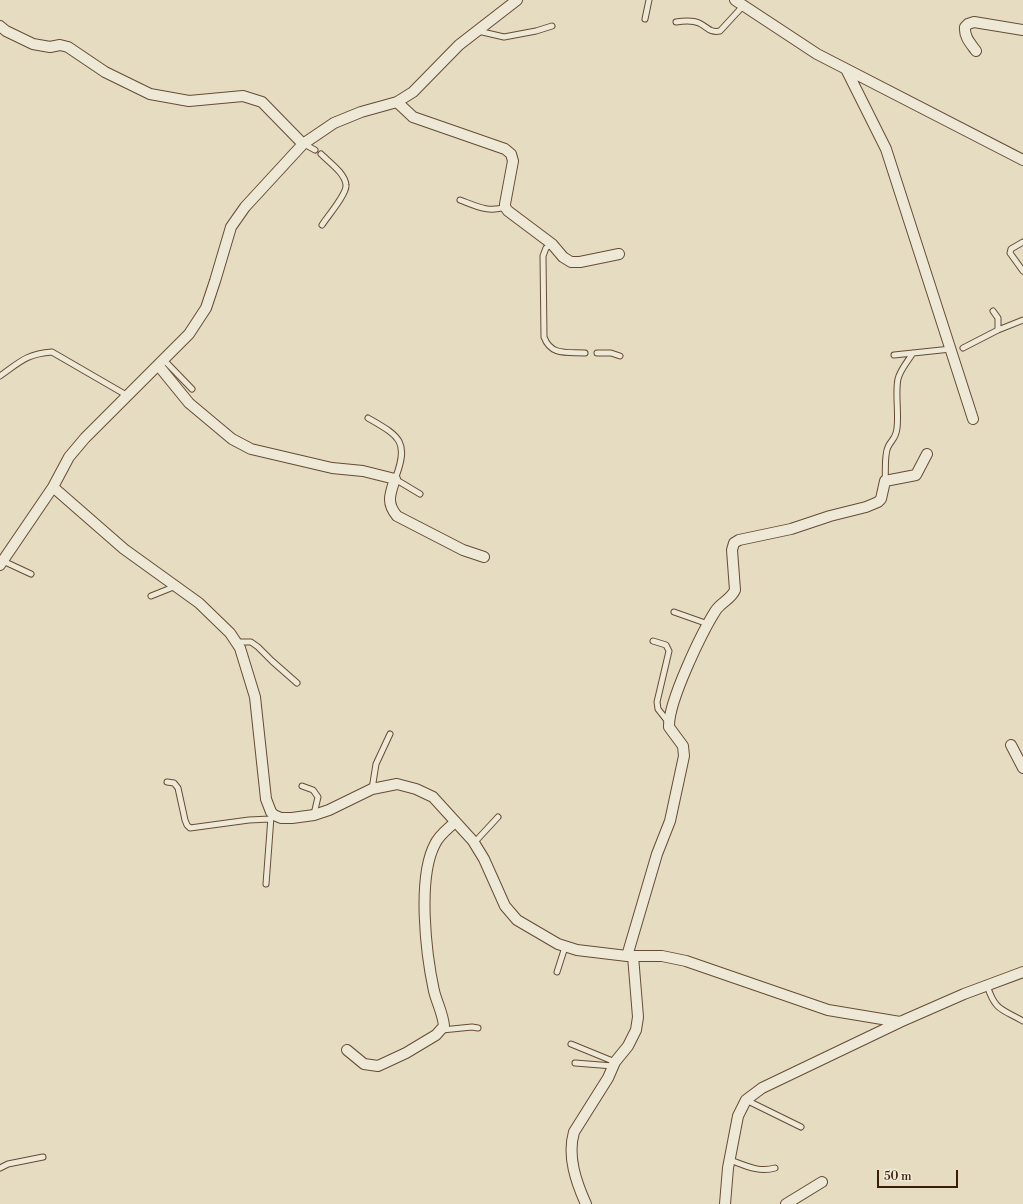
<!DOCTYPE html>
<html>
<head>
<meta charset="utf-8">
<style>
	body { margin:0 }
	#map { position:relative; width:1023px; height:1204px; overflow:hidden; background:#e5dcc2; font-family:"Libre Bodoni",serif }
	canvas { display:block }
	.scale { position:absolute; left:877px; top:1170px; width:81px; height:18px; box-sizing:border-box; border:2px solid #3b1c05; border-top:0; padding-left:5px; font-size:12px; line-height:14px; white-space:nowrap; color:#3b1c05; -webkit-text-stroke:3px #eee8d7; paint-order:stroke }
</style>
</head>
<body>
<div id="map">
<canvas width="1023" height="1204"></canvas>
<div class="scale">50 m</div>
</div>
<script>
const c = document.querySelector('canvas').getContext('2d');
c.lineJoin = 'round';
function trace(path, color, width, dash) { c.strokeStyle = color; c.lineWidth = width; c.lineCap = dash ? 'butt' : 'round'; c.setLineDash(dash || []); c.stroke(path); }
const lane = new Path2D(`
	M645,19L649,0
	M676,22C683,21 692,20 699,23C708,27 709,33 720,31L743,6
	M478,31L504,37L536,31L552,26
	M304,144L315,150
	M321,154C329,162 345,173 346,185C347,194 327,217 322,225
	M460,200C476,206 489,213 505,207
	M1023,242L1011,249L1010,253L1023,271
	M552,244L546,248L543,256L544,337C551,356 567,352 585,353
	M998,330L1023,320
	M963,348L998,330V318L993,311
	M597,353H611L620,356
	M894,355L951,349
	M164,360L192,389
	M0,376C20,362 26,354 52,352L128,396
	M368,418C399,436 410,441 395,479L420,494
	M885,481C886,472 884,455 888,447C891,440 896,439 897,428C899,413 895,392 898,379C900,370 908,361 913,353
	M3,561L31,574
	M151,596L176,586
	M674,612L708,624
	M653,641L666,645L669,651L657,702L658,709L669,723
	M237,642H251L258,647L272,661L297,683
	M167,782L174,783L178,788L185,820L187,825L190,828L249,820L270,819
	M302,786L313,790L318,797L314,814
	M372,789L376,764L390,734
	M474,843L498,817
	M266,884L271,817
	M557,972L565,947
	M987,985C995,1011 1002,1009 1023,1021
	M442,1030L472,1027L478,1028
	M571,1044L615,1062
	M575,1063L613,1066
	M746,1100L801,1127
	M730,1160C744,1165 759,1173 775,1168
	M0,1168L8,1164L43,1157`);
const street = new Path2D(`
	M735,0L817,54L1023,160
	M0,26L6,31L33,44L50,47L60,45L68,47L105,72L150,94L189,101L243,96L262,102L303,144
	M976,51C971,44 964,37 965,27L968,24L974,22L1023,30
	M846,69L886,149L973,419
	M397,102L413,117L505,149L511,154L513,161L505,204V207L508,211L552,244L563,257L571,262H580L619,254
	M158,365L189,403L232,439L251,449L332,468L363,471L395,479C390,494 386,503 397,516L463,550L484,557
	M53,487L124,549L199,603L230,633L240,648L255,697L266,799L271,812L274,815L281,818H292L314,815L329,810L372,789L397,784L416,789L433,797L473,841L484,859L505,906L517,920L558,944L577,950L627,956H662L686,961L828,1010L900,1022
	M0,565L53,487L69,457L85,438L189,334L206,308L215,281L231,227L245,207L303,144L334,123L361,112L397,102L413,92L459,45L517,0
	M1011,745L1023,768
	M627,956L657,854L670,821L684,756L683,746L669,727C668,702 702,632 716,610C722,602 731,599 735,590L732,550L734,543L739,540L791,529L830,516L866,507L878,502L881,499L885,481L916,475L927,454
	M347,1050L364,1064L378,1066L406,1053L436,1035L444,1026C443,1014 437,1003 434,991C426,954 417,878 435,844C439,835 449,828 455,822
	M586,1204C576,1182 567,1156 574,1132L608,1078L615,1062L628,1046L636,1030L638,1017L633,956
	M725,1204L728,1168L738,1116L746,1100L762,1088L900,1022L964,994L1023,972
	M786,1204L822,1182`);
trace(lane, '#664c34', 7);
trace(street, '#664c34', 12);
trace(lane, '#eee8d7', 5);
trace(street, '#eee8d7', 10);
</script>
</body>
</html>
